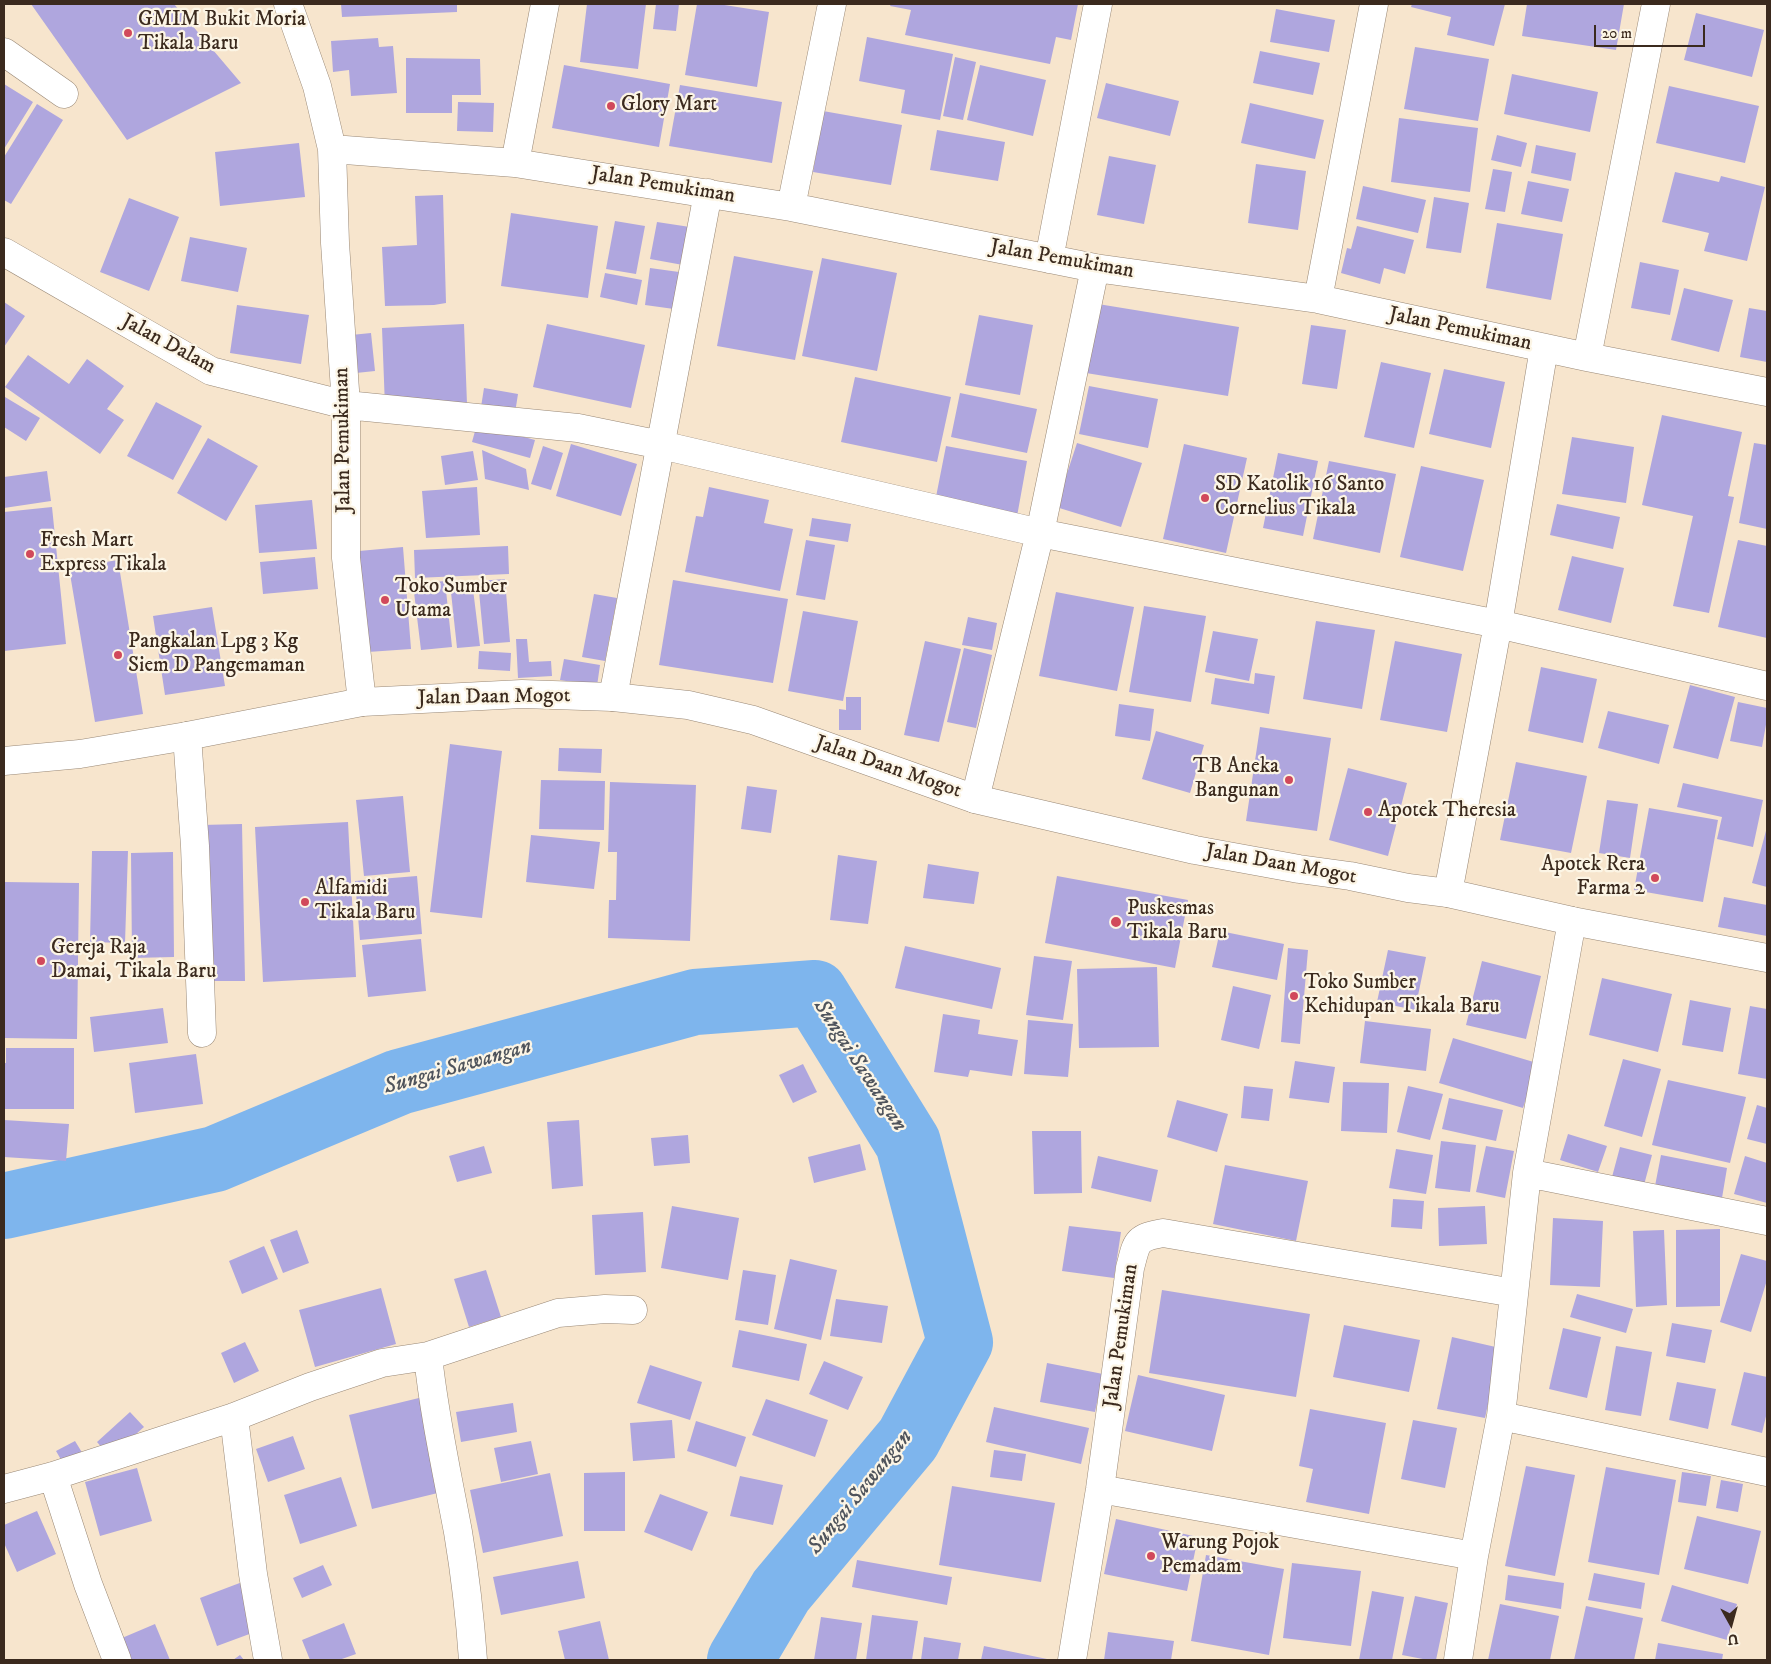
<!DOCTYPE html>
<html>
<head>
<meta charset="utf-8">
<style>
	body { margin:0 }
	#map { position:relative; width:1771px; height:1664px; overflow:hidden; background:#f7e5cd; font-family:"IM FELL DW Pica",serif }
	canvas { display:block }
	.frame { position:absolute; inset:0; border:5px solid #3b2a1e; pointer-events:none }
	.north { position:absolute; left:1706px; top:1599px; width:50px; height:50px; -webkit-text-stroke:4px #fcf5e5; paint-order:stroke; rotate:173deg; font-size:14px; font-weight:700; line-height:20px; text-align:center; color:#3b2a1e }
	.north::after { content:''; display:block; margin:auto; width:18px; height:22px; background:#3b2a1e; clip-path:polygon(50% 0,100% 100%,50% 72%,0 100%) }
	.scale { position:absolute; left:1594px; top:25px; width:111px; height:22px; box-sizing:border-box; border:2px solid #3b2a1e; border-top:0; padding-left:6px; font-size:15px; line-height:18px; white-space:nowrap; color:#3b2a1e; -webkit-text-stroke:4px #fcf5e5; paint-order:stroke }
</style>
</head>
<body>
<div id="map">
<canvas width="1771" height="1664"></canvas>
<div class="frame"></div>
<div class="north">U</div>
<div class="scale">20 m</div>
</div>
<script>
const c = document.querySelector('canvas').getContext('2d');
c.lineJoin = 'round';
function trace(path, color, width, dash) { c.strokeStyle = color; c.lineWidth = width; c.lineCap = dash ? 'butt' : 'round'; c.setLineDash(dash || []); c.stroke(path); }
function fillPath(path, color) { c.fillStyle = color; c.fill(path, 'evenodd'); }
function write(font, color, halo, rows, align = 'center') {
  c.font = font + ' "IM FELL DW Pica",serif'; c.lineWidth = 4.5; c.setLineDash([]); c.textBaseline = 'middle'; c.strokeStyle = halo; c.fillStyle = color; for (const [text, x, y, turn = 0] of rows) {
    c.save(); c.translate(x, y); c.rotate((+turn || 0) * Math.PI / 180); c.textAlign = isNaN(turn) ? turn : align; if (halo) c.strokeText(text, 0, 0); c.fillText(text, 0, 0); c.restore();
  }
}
const river = new Path2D(`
	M4,1206L215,1159L399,1082L695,1002L815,993L908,1143L960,1342L908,1439L781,1591L740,1660`);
const building = new Path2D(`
	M31,4H174L241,83L127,140Z
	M341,4H457V12L342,17Z
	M587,4H646L638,69L580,62Z
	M656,4H679L676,31L653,29Z
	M697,4H718L769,12L757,87L685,75Z
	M891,4H1078L1071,40L1056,37L1050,64L905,35L911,10L890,6Z
	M1412,4H1505L1494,46L1447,35L1451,17L1411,7Z
	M1527,4H1624L1616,50L1522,36Z
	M1276,9L1335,20L1329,52L1270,42Z
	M1696,13L1764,30L1752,77L1684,60Z
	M867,37L953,54L940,120L901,113L905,90L859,81Z
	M378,38L379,47L393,46L397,93L351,96L349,70L333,72L331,41Z
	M1415,47L1489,59L1478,121L1404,109Z
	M1260,51L1320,63L1313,95L1253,83Z
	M955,57L976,62L963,120L943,116Z
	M406,58L480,59L481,95H452V113H406Z
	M564,65L670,84L659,147L552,128Z
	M980,65L1046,80L1033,136L967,120Z
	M1512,74L1598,92L1590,132L1504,114Z
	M1106,83L1179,101L1170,136L1097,118Z
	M4,84L33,102L4,149Z
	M680,85L782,102L772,163L669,146Z
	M1669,86L1759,106L1745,163L1656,143Z
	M458,102L494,103L493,132L457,131Z
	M1250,103L1324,120L1315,159L1241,143Z
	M37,104L63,120L11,204L4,200V157Z
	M823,111L902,125L891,185L813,172Z
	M1399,118L1478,128L1470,192L1391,182Z
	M937,130L1005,142L998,181L930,170Z
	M1497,135L1527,143L1521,167L1491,160Z
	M299,143L305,197L220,206L215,152Z
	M1536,145L1576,153L1571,181L1531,173Z
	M1109,156L1156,165L1144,224L1097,215Z
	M1256,164L1306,171L1298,230L1248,223Z
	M1493,169L1512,172L1505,212L1485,209Z
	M1675,172L1719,182L1721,176L1765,187L1747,261L1704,251L1709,233L1662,222Z
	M1528,181L1569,189L1562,222L1521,214Z
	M1363,186L1426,200L1418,233L1356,219Z
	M443,195L446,303L434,305L385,306L382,247L417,245L415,196Z
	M1434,197L1469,203L1461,253L1426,248Z
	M129,198L179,217L149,291L100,272Z
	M511,213L598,226L588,298L501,286Z
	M615,221L645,226L636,274L606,269Z
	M657,222L690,227L683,265L650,259Z
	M1497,223L1563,234L1551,300L1486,288Z
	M1357,226L1414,240L1405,274L1384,268L1380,284L1341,273L1347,248L1351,249Z
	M190,237L247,248L238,292L181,281Z
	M734,256L813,271L795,360L717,346Z
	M822,258L897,273L877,371L802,356Z
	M1640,262L1679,270L1670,315L1631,308Z
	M650,268L679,272L674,309L645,305Z
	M605,273L642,280L637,305L600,297Z
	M1684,288L1733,300L1719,352L1671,340Z
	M4,302L25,316L4,347Z
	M1098,304L1239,327L1228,396L1086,373Z
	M237,305L309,315L301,364L230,353Z
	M1749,308L1767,311V362L1740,357Z
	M979,315L1033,325L1020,395L965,385Z
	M464,324L467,404L385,407L382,328Z
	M547,324L645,345L631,408L533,387Z
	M1311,325L1346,330L1337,389L1302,384Z
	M371,333L375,371L356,373L351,335Z
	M28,355L69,384L87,359L124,386L107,409L124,420L100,454L5,387Z
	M1381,362L1431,373L1414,448L1364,437Z
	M1444,369L1505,382L1491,448L1429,434Z
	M855,377L951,397L937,462L841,442Z
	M1089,386L1158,399L1148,448L1079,434Z
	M484,388L518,394L515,413L481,407Z
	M960,393L1037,409L1027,453L951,437Z
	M5,397L40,418L26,441L4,427Z
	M156,402L202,426L173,480L127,456Z
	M1662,415L1742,432L1728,496L1734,497L1709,613L1673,606L1693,516L1642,505Z
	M477,424L535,440L530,458L472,442Z
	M1572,437L1634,447L1626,503L1562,494Z
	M208,438L258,466L226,521L177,493Z
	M1077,443L1142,463L1121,527L1056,507Z
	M1754,443L1767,445V529L1739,523Z
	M571,444L637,464L621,516L556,496Z
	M1184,444L1247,458L1226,553L1163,539Z
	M543,446L563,453L551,490L531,484Z
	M946,446L1027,461L1016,522L934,507Z
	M482,450L526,469L529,490L485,479Z
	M473,451L478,480L445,485L441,456Z
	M1278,453L1318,461L1303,536L1263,528Z
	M1329,461L1396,474L1380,553L1313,539Z
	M1421,466L1484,480L1463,571L1400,557Z
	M47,471L51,501L4,508V477Z
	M477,487L480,535L426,538L422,491Z
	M709,487L769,500L764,523L793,529L780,591L685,572L696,516L703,517Z
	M312,500L317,549L259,553L255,505Z
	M1557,504L1620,517L1613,549L1550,535Z
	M52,507L66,644L4,651V512Z
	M812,518L851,524L848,542L809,536Z
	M806,540L835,545L825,600L796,595Z
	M1738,540L1767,546V638L1718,627Z
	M508,546L509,574L415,578L414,550Z
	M403,547L411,649L368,652L359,551Z
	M1572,556L1624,568L1611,623L1558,610Z
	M315,557L318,589L263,594L260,562Z
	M118,560L143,714L95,722L69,568Z
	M505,579L510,642L484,644L478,581Z
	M673,580L788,599L773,683L659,665Z
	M445,581L452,647L421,650L413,584Z
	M472,581L480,646L457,648L450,583Z
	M1056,592L1134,607L1117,691L1039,676Z
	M594,594L617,598L605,661L582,657Z
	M1144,606L1206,616L1191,702L1129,692Z
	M212,607L225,686L165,695L153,616Z
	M803,611L858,621L843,701L788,691Z
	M968,617L997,623L992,650L962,645Z
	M1316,621L1375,630L1362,709L1303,699Z
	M1213,631L1258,639L1249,681L1205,672Z
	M516,639H527L529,662L551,661L552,676L518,678Z
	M925,641L961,649L939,742L904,735Z
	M1395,641L1462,654L1447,732L1380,720Z
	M964,648L992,655L976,728L947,722Z
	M479,651L511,653L510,671L478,669Z
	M564,659L600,665L597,686L560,680Z
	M1541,667L1597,679L1583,743L1528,731Z
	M1255,673L1275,676L1269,714L1211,704L1215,678L1254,684Z
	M1690,685L1735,697L1718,759L1673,748Z
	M846,697H861V730H839V709L846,710Z
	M1738,702L1767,708V719L1762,747L1730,741Z
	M1119,704L1154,709L1150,741L1115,736Z
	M1608,711L1669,725L1659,764L1598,748Z
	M1260,727L1331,738L1317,831L1246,821Z
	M1156,731L1204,745L1190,793L1142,779Z
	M450,744L502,751L482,918L430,912Z
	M559,748L602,749L601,773L558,771Z
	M1516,762L1587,776L1571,853L1500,840Z
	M1348,768L1407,783L1388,856L1329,840Z
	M541,780L605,781L604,830L539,829Z
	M610,782L696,785L690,941L608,938L609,900H616L617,852H608Z
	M1683,783L1763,800L1753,847L1717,839L1722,817L1677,807Z
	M747,786L777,790L771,833L741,829Z
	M403,796L410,872L364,876L356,800Z
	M1607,800L1638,804L1630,858L1599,853Z
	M1649,808L1718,820L1703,902L1634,890Z
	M348,822L356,977L263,982L255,827Z
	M242,824L245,981H205L201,825Z
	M1767,827V887L1752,883Z
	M531,835L600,842L594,889L526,882Z
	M92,851H128L125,943L90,942Z
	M173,852L174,957L132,958L131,853Z
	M838,855L877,861L868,924L830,920Z
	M928,864L979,872L974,904L923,898Z
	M417,876L422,934L360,940L355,881Z
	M1057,876L1188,900L1175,968L1045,943Z
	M4,882L79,883L77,1039L4,1038Z
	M1724,897L1767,905V936L1718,927Z
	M1220,931L1284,944L1277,980L1212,967Z
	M421,939L426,991L368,997L362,945Z
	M905,946L1001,968L992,1009L895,988Z
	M1288,948L1308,950L1300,1044L1281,1042Z
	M1388,950L1426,957L1415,1010L1377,1002Z
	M1034,956L1072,961L1063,1020L1026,1015Z
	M1482,961L1541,976L1526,1039L1466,1025Z
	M1157,967L1159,1047L1079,1048L1077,969Z
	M1602,978L1672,994L1658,1052L1589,1035Z
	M1233,986L1271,995L1259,1049L1221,1040Z
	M1690,1000L1731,1008L1723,1052L1682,1045Z
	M1750,1006L1767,1009V1079L1738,1074Z
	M163,1008L168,1043L94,1052L90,1017Z
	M943,1014L980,1020L978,1034L1018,1040L1012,1076L970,1070L968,1077L934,1072Z
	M1028,1020L1073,1024L1068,1077L1024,1074Z
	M1365,1021L1431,1029L1426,1071L1360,1063Z
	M1453,1038L1537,1063L1523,1108L1439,1083Z
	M6,1048H74V1109H4V1063H6Z
	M196,1054L203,1104L135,1113L129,1063Z
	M1623,1059L1661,1069L1642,1137L1604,1126Z
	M1295,1061L1335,1067L1329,1103L1289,1098Z
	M803,1064L817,1092L793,1103L779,1075Z
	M1668,1080L1746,1097L1730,1163L1652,1145Z
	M1343,1082L1389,1083L1387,1133L1341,1131Z
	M1244,1086L1273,1089L1269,1121L1241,1118Z
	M1408,1086L1443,1094L1430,1140L1397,1132Z
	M1449,1098L1503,1110L1496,1141L1442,1129Z
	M1177,1100L1228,1114L1217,1152L1167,1137Z
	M1757,1105L1767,1108V1144L1747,1139Z
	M4,1120L69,1124L66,1161L4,1157Z
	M579,1120L583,1186L552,1189L547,1122Z
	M1032,1131H1081L1082,1193L1034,1194Z
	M1568,1134L1607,1146L1598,1172L1560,1160Z
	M688,1135L690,1163L654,1166L651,1138Z
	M1441,1141L1476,1145L1470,1192L1435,1188Z
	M860,1144L866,1170L814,1183L808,1157Z
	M484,1146L492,1173L457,1182L449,1156Z
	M1486,1146L1514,1151L1505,1198L1476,1192Z
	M1620,1147L1652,1155L1644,1185L1612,1177Z
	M1396,1149L1433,1155L1426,1194L1389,1188Z
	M1661,1155L1727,1168L1722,1198L1655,1186Z
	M1098,1156L1158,1170L1151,1202L1091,1188Z
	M1745,1156L1767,1163V1203L1734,1194Z
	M1225,1165L1308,1181L1296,1241L1213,1224Z
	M1393,1199L1424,1201L1422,1229L1391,1227Z
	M672,1206L739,1218L728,1280L661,1268Z
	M1485,1206L1487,1244L1439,1246L1438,1208Z
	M643,1212L646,1272L595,1275L592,1215Z
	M1553,1218L1603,1221L1600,1287L1550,1285Z
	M1069,1226L1121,1232L1114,1278L1062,1271Z
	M1720,1229V1306L1676,1307V1230Z
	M297,1230L309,1263L283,1273L270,1240Z
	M1664,1230L1667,1305L1636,1307L1633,1231Z
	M264,1246L278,1279L242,1294L229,1261Z
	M1741,1254L1767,1261V1280L1751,1332L1720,1322Z
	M790,1259L837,1270L821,1340L774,1329Z
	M486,1270L501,1317L469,1327L454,1279Z
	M743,1270L776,1275L768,1325L735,1320Z
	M381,1288L396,1344L315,1367L299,1310Z
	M1162,1290L1310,1314L1296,1397L1149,1373Z
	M1577,1294L1633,1309L1626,1333L1570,1317Z
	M836,1299L888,1306L882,1343L830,1336Z
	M1672,1323L1712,1330L1705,1363L1666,1356Z
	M1344,1325L1420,1340L1409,1392L1333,1377Z
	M1563,1328L1601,1337L1587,1398L1549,1389Z
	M739,1330L807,1344L799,1381L732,1367Z
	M1452,1337L1500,1348L1485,1418L1437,1409Z
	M245,1342L259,1371L234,1383L221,1353Z
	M1616,1346L1652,1352L1641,1416L1605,1410Z
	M824,1361L863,1377L848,1410L809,1394Z
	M1047,1363L1103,1374L1095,1412L1040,1402Z
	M650,1365L702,1382L690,1420L637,1403Z
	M1744,1372L1767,1377V1412L1762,1433L1731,1425Z
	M1138,1375L1225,1395L1212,1451L1125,1431Z
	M1677,1382L1716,1389L1708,1429L1669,1420Z
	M423,1397L446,1491L372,1509L349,1415Z
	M766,1399L828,1420L815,1457L752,1435Z
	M513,1403L517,1432L461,1442L456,1412Z
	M994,1407L1089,1428L1081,1464L986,1442Z
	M1310,1409L1386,1423L1369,1514L1306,1502L1313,1469L1299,1466Z
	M130,1412L144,1427L110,1457L97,1442Z
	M672,1420L675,1458L633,1461L630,1423Z
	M1413,1420L1457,1428L1445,1488L1401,1479Z
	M696,1421L746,1437L736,1467L687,1451Z
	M293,1436L305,1469L268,1482L256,1449Z
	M75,1441L86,1459L67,1470L56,1451Z
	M531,1441L538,1474L501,1482L494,1448Z
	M994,1450L1026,1454L1022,1481L990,1477Z
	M1526,1466L1575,1475L1555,1576L1505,1566Z
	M1606,1467L1676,1480L1659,1575L1588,1562Z
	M137,1468L152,1521L100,1536L85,1482Z
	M625,1472V1531H584V1473Z
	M1682,1472L1711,1476L1706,1506L1678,1502Z
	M550,1473L563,1536L483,1553L470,1490Z
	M740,1476L783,1485L773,1525L730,1516Z
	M341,1477L357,1526L300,1544L284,1495Z
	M1721,1480L1743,1484L1738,1512L1716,1508Z
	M952,1486L1055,1503L1041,1582L939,1565Z
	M660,1494L708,1512L692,1551L644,1532Z
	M37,1511L56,1554L17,1572L4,1543V1525Z
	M1697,1516L1761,1531L1748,1584L1684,1569Z
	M1116,1519L1198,1537L1187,1591L1104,1574Z
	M1206,1555L1284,1569L1269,1655L1191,1641Z
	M857,1560L952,1577L947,1605L852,1587Z
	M578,1561L585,1598L501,1615L493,1577Z
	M1292,1563L1361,1571L1351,1646L1283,1638Z
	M323,1565L332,1585L302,1598L293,1578Z
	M1594,1573L1645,1583L1641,1609L1588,1600Z
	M1508,1575L1564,1583L1561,1609L1505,1600Z
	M245,1581L263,1629L217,1646L200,1598Z
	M1672,1585L1737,1604L1727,1640L1661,1621Z
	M1372,1591L1404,1597L1392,1660H1359Z
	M1415,1596L1448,1603L1436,1660H1428L1402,1655Z
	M1500,1604L1559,1616L1550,1660H1488Z
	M1586,1606L1643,1618L1634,1660H1574Z
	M872,1615L918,1621L912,1660H866Z
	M821,1617L862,1623L856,1660H814Z
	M600,1621L609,1660H565L558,1631Z
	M344,1623L356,1654L339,1660H310L302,1640Z
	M155,1624L170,1660H132L122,1638Z
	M1108,1632L1174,1641L1171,1660H1104Z
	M924,1637L961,1643L958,1660H921Z
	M1658,1643L1723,1654L1722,1660H1655Z
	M984,1646L1047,1659V1660H981Z
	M240,1655L244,1660H233Z`);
const street = new Path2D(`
	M288,4L317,86L332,149L335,243L346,405V558L362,702
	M545,4L515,163L791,207L1095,268L1318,299L1587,357L1767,392
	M4,52L64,94
	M332,149L515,163
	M791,207L832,4
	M4,252L211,371L346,405L578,428L661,445L1040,533L1498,624L1767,686
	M1049,259L1098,4
	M1318,299L1374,4
	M1587,357L1656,4
	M613,697L708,193
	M187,736L195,846L202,1033
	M975,799L1040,533L1095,268
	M1448,893L1498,624L1544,348
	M1572,921L1527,1173L1501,1416L1767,1472
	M1527,1173L1767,1221
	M428,1356L558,1313L605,1309L633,1310
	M234,1417L253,1574L268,1660
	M53,1476L88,1584L117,1660
	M4,1489L53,1476L234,1417L310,1387L382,1363L428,1356C434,1415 447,1473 458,1532C465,1574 470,1617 473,1660
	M1100,1489L1474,1556
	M1072,1660L1100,1489L1130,1268C1137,1242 1135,1238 1163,1233L1514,1293
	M1458,1660L1474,1556L1501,1416`);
const secondary = new Path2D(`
	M4,761L80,754L187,736L362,702L522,694L613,697L688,705L753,720L975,799L1195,850L1299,869L1350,876L1408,888L1448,893L1572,921L1767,958`);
const markers = [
	[128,33,5,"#d1495b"],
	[611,106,5,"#d1495b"],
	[1205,498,5,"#d1495b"],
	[30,554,5,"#d1495b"],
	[385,600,5,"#d1495b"],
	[118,655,5,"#d1495b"],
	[1289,780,5,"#d1495b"],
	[1368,812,5,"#d1495b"],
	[1655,878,5,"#d1495b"],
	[305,902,5,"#d1495b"],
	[1116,922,6,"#d1495b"],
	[41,961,5,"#d1495b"],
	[1294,996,5,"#d1495b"],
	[1151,1556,5,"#d1495b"]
];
const poiNames = [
	["GMIM Bukit Moria",138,21],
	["Tikala Baru",138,45],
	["Glory Mart",621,106],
	["SD Katolik 16 Santo",1215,486],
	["Cornelius Tikala",1215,510],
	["Fresh Mart",40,542],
	["Express Tikala",40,566],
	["Toko Sumber",395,588],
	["Utama",395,612],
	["Pangkalan Lpg 3 Kg",128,643],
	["Siem D Pangemaman",128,667],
	["TB Aneka",1279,768,"right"],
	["Bangunan",1279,792,"right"],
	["Apotek Theresia",1378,812],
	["Apotek Rera",1645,866,"right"],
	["Farma 2",1645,890,"right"],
	["Alfamidi",315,890],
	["Tikala Baru",315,914],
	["Puskesmas",1127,910],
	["Tikala Baru",1127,934],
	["Gereja Raja",51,949],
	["Damai, Tikala Baru",51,973],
	["Toko Sumber",1304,984],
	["Kehidupan Tikala Baru",1304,1008],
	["Warung Pojok",1161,1544],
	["Pemadam",1161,1568]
];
const streetNames = [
	["Jalan Pemukiman",663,186,9],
	["Jalan Pemukiman",1062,260,10],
	["Jalan Pemukiman",1460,330,12],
	["Jalan Dalam",168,345,28],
	["Jalan Pemukiman",344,440,-91],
	["Jalan Daan Mogot",494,698,-1],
	["Jalan Daan Mogot",888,768,19],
	["Jalan Daan Mogot",1281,865,10],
	["Jalan Pemukiman",1122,1336,-82]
];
const waterNames = [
	["Sungai Sawangan",859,1066,57],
	["Sungai Sawangan",458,1068,-16],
	["Sungai Sawangan",861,1493,-51]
];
trace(river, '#7eb5ed', 66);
fillPath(building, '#afa6de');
trace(street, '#998876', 29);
trace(secondary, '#998876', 29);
trace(street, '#fff', 28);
trace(secondary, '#fff', 28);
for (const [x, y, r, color] of markers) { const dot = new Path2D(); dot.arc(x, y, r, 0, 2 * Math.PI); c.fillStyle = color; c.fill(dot); trace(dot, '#fcf5e5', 2); }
write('21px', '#3b2a1e', '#fcf5e5', poiNames, 'left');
write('21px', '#3b2a1e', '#fcf5e5', streetNames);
write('italic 22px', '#4f545c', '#fcf5e5', waterNames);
</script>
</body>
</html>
